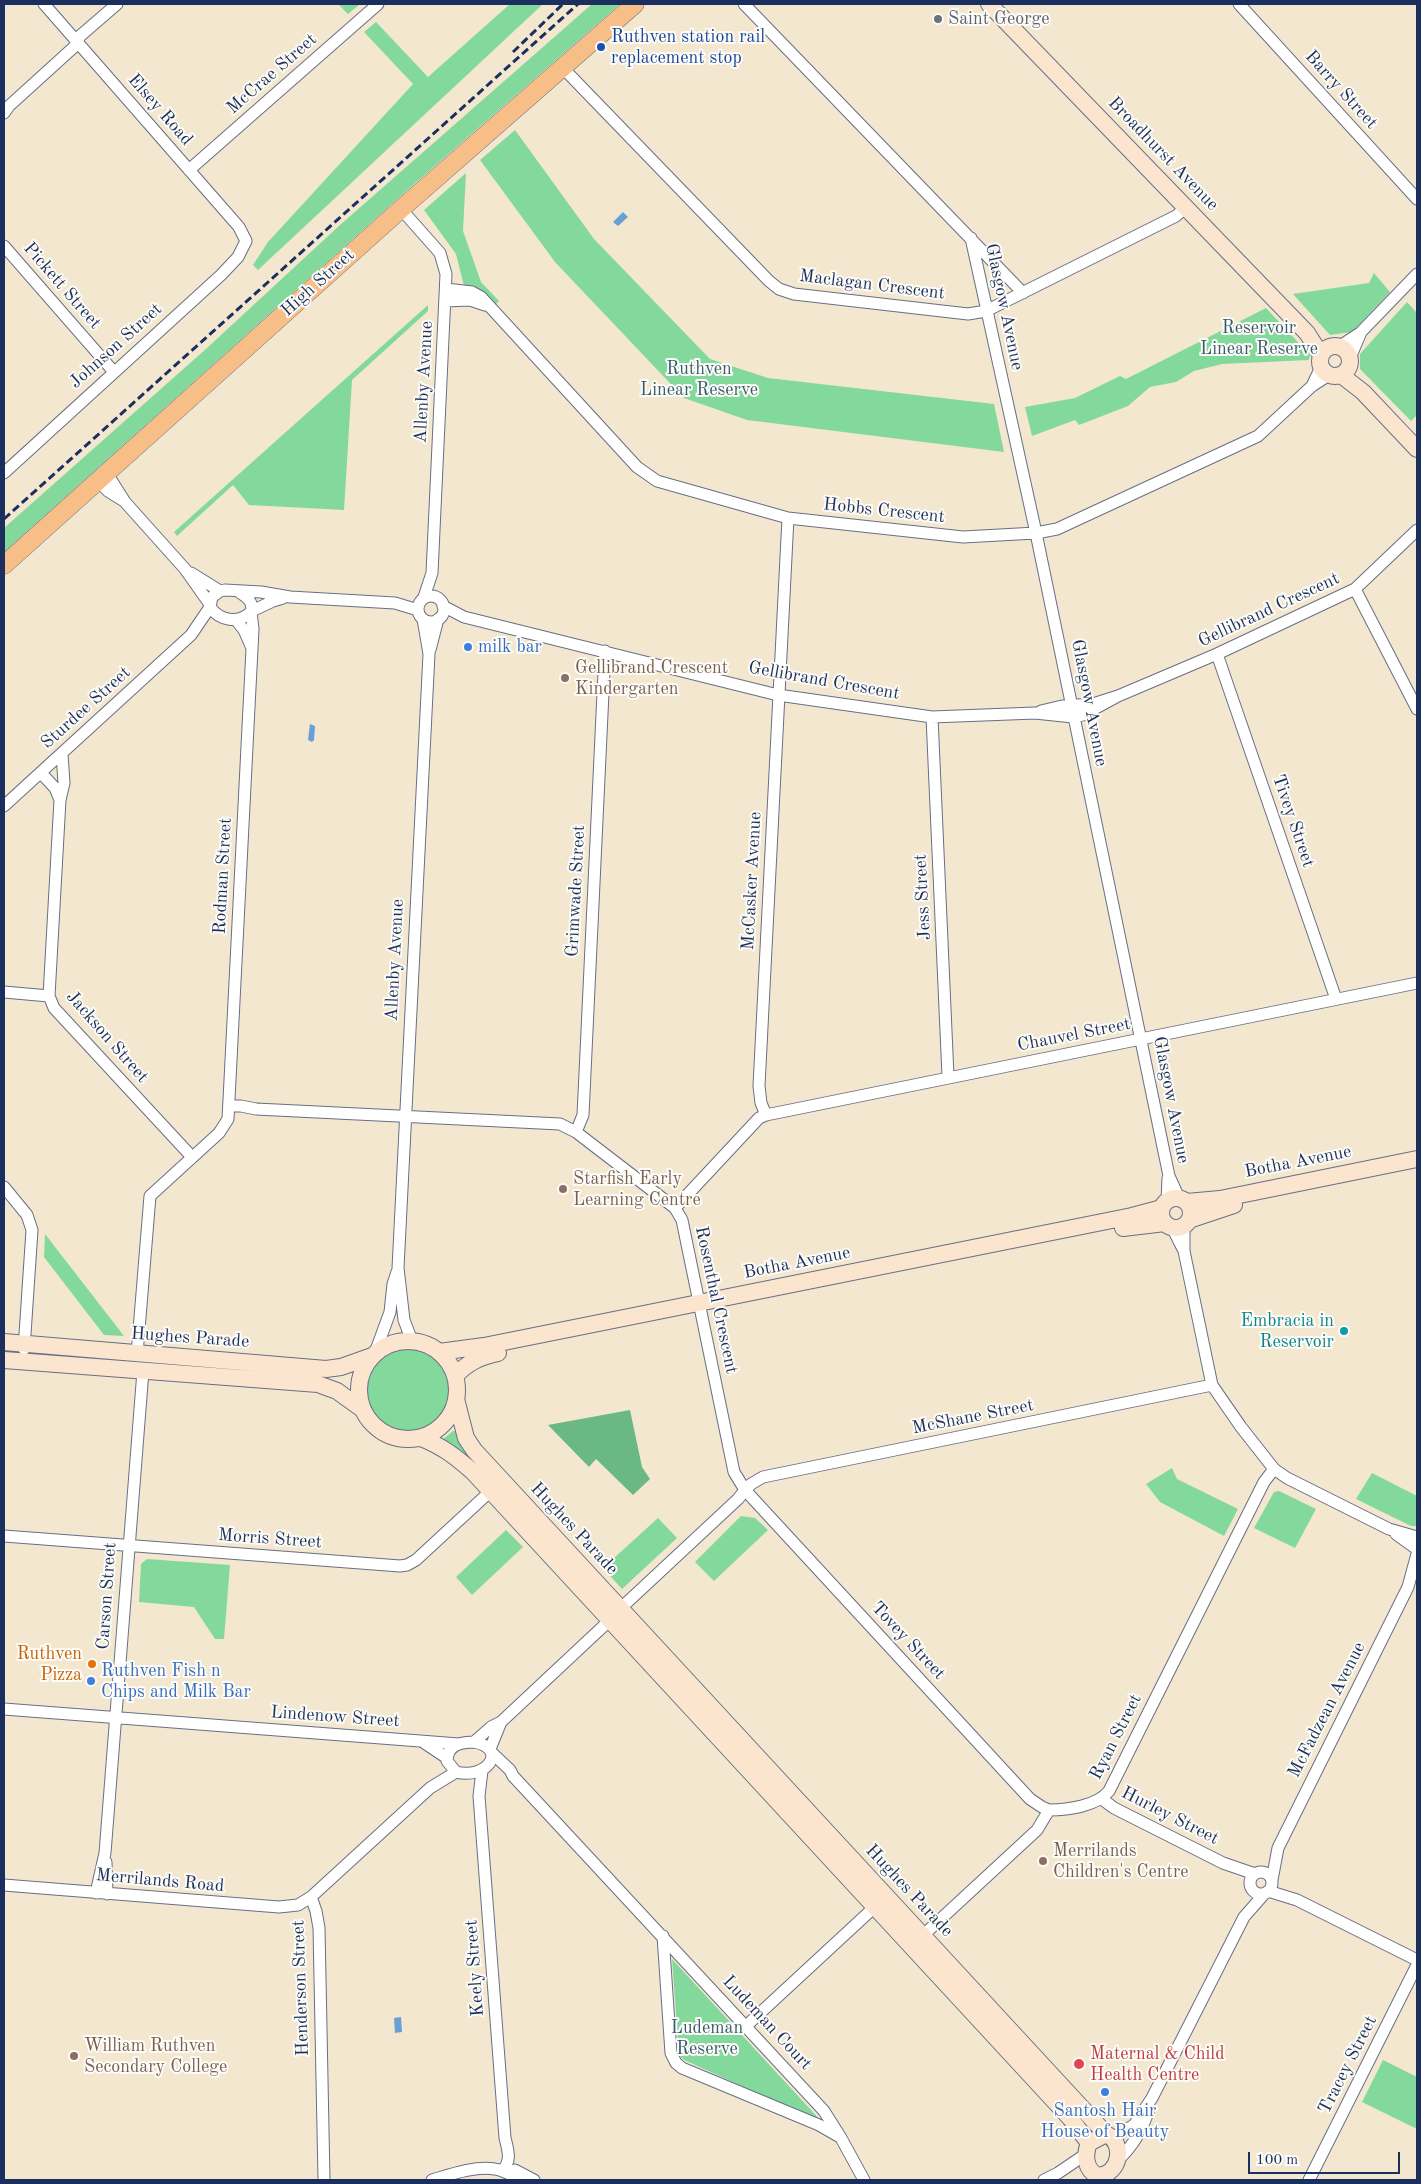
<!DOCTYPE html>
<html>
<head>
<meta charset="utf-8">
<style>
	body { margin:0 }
	#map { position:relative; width:1421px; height:2184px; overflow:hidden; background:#f3e7cf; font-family:"Old Standard TT",serif }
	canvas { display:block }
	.frame { position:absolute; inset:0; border:5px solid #1b2f5e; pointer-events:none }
	.scale { position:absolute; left:1248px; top:2152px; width:152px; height:22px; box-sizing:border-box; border:2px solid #1b2f5e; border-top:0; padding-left:6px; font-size:15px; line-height:18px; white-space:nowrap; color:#1b2f5e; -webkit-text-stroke:4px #fdfcf7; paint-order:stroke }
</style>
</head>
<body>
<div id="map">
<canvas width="1421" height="2184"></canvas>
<div class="frame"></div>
<div class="scale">100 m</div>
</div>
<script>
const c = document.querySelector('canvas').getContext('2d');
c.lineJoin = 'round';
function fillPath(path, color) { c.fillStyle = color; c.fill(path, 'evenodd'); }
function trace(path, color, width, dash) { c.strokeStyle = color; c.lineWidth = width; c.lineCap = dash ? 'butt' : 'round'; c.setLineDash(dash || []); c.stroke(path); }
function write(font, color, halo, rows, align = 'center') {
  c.font = font + ' "Old Standard TT",serif'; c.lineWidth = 4; c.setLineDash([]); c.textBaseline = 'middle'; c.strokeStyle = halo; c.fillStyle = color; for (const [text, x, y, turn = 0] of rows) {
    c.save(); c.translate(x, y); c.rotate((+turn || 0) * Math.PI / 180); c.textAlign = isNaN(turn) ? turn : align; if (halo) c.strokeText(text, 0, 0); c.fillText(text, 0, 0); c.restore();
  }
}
const green = new Path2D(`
	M338,4H358L359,5L348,14Z
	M510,4H543L258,270L253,265L268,242L413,84L364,32L376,22L428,77Z
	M592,4H620L413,185L4,552V528L207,348L340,225Z
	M515,130L594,239L710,359L768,378L994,404L1004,452L747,420L684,398L555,262L480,160Z
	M466,173L463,231L481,282L499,301L496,304L464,286L456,254L424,210Z
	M1374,273L1390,292L1352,332L1330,335L1293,294L1369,283Z
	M1407,302L1417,313V415L1411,421L1360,369V354Z
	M428,305V311L352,380L344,510L249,505L233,485L177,536L174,532Z
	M1266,308L1310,355L1309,360L1222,364L1194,371L1176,382L1150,387L1128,406L1079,425L1075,420L1032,436L1025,407L1075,398L1120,376L1126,379Z
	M45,1234L124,1336L104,1335L44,1257Z
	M362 1390a46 46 0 1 1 92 0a46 46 0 1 1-92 0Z
	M453,1431H456L488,1473L442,1440Z
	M1172,1468L1177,1479L1238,1509L1224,1536L1160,1502L1146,1484Z
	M1372,1473L1417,1496V1526H1411L1356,1499Z
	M1279,1491L1316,1509L1295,1548L1254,1528L1274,1492Z
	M741,1516L755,1518L768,1530L714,1581L695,1562Z
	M658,1518L677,1538L622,1589L603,1568Z
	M506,1530L523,1547L472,1595L456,1577Z
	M147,1559L230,1565L224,1639H215L194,1607L139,1602L141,1564Z
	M672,1959L822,2122L684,2060L679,2055Z
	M1383,2060L1417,2077V2129L1362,2102Z`);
const forest = new Path2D(`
	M630,1410L642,1467L650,1479L633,1495L596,1459L589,1467L548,1425Z`);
const water = new Path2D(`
	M623,212L628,217L618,226L613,222Z
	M310,724L315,726L314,740L312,742L308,740Z
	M401,2017L402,2032L395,2033L394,2018Z`);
const street = new Path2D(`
	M744,4L1023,293
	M1239,4L1417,199
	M562,67L769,281L779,289L794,294L968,314L986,311L1176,216L1186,207
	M4,113L9,106L74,47L80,36L117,4
	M189,170L378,4
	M401,209L440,253L446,274L432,573L424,597
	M971,238L1036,533L1169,1176L1179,1198
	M4,246L114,372
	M446,289L472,292L481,297L637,467L657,481L788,518L963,537L1036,533L1057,529L1258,436L1312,386L1329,375
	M445,301L470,300L485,305
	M1340,346L1360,333
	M1350,358L1361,332L1417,274
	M1312,386L1321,367
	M106,472L125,502L185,569L209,603
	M4,473L221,275L238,257L246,241L239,227L44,4
	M97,480L108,491L124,501
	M191,573L220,591
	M1355,589L1417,709
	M239,592C247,597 254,602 251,612C238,624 220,621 210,607L212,597L220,591L225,590L261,592L290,597L395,603L418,610
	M418 609a13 13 0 1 1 26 0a13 13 0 1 1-26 0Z
	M443,606L464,617L778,695L932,717L1035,713L1073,717L1083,715L1118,696
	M252,611L273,601L283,598
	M236,620L244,630L251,646
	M430,650L438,619
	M1217,654L1336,999
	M1041,711L1062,706L1093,704L1118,696L1217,654L1355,589L1417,530
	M932,717L948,1076
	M62,754L64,783L60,800L49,996L54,1008L192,1157
	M41,773L55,788L60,800
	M4,806L191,635L210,607
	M4,992L49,996
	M229,1106H241L256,1109L560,1124L576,1132L675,1208L682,1220L734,1472L745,1490L738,1499L621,1608
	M766,1115L761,1103L759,1086L788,518
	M576,1132L583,1115L605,651
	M4,1187L27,1215L32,1230L24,1349
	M1167,1201L1168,1178
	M675,1208L759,1118L766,1115L1417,983
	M1184,1225V1251L1212,1385L1241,1427L1274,1469L1287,1478L1389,1529L1417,1537
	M1172,1227L1183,1249
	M412,1341L404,1320L398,1268L429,654L423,619
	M375,1353L390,1312L393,1284L397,1272
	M137,1354L150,1196L219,1133L228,1119L253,629L251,612
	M1396,1534L1414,1547
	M4,1536L400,1566L407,1565L416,1560L495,1487
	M4,1709L459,1744
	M423,1742L447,1758
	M474,1742L491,1727L501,1722L610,1620
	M474,1742C509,1749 487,1780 456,1772L447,1761C447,1745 461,1742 474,1742Z
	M490,1749L501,1722
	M491,1752L510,1770L513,1776L824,2111L841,2138L864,2180
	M482,1771L479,1796L505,2138C508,2150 512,2161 502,2171
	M1102,1799L1114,1808L1223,1863L1255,1874
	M1049,1810L1042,1807L1030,1799L745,1490L751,1484L763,1477L1212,1385
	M106,1862L107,1894
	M1250 1883a11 11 0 1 1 22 0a11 11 0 1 1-22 0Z
	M1272,1880L1278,1848L1408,1587L1417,1554
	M4,1885L279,1907L298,1905L311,1897
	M1268,1891L1297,1900L1417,1960
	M96,1893L105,1853L143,1371
	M663,1936L671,2053L676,2063L682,2068L819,2125L840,2137
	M918,1940L1037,1830L1049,1810C1068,1810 1097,1806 1109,1791L1264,1482L1274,1469
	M746,2026L880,1902
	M1112,2138L1134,2125L1152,2098L1244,1917L1265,1893
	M1117,2161C1133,2146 1142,2131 1149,2109
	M515,2170L534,2180
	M324,2180L319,1928L316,1911L311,1897L430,1788L456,1772
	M432,2180C452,2174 474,2166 495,2169C504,2170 513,2176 521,2180
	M1044,2180L1058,2173L1086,2154
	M1309,2180L1417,1965`);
const secondary = new Path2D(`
	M989,4L1307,333L1321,355
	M1320 361a15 15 0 1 1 30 0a15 15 0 1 1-30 0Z
	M1341,375L1363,392L1417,449
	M1161 1213a15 15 0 1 1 30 0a15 15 0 1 1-30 0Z
	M1187,1202L1220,1199L1417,1159
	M1189,1220L1234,1205
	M1123,1228L1165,1223
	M359 1390a49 49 0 1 1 98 0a49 49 0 1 1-98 0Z
	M4,1342L326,1369L341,1367L372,1356
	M439,1352L484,1346L1132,1216L1162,1208
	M4,1360L318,1384L337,1391L362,1409
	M455,1376C468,1362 480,1357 498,1353
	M456,1399L466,1438L474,1450L1106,2134
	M421,1438C442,1446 456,1457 473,1472L1070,2118L1089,2143
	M1106,2134C1125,2142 1121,2174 1098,2176C1085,2170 1084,2155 1089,2143Z`);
const primary = new Path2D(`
	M4,565L401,209L635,4`);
const rail = new Path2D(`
	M513,52L563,4
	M4,519L578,4`);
const markers = [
	[938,19,5,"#6b7280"],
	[601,47,5,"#1a4fb4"],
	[468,647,5,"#3f7fe0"],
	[565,678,5,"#8d6e63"],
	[563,1189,5,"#8d6e63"],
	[1344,1331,5,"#0f9aa8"],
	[92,1664,5,"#e8710a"],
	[91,1681,5,"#3f7fe0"],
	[1043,1861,5,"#8d6e63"],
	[74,2056,5,"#8d6e63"],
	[1079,2064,6,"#e0444e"],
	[1105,2092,5,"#3f7fe0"]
];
const worshipNames = [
	["Saint George",948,19]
];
const transitNames = [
	["Ruthven station rail",611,37],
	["replacement stop",611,58]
];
const streetNames = [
	["McCrae Street",272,74,-41],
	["Barry Street",1341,90,48],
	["Elsey Road",160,110,49],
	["Broadhurst Avenue",1163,154,46],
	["High Street",318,283,-42],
	["Maclagan Crescent",872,285,7],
	["Pickett Street",62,286,49],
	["Glasgow Avenue",1004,307,78],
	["Johnson Street",116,346,-42],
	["Allenby Avenue",424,382,-87],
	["Hobbs Crescent",884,511,6],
	["Gellibrand Crescent",1269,610,-25],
	["Gellibrand Crescent",824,681,10],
	["Glasgow Avenue",1089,703,79],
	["Sturdee Street",86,708,-42],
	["Tivey Street",1293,821,71],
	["Rodman Street",223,876,-87],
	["McCasker Avenue",752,881,-87],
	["Grimwade Street",576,891,-87],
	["Jess Street",923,897,-93],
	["Allenby Avenue",395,960,-87],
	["Chauvel Street",1074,1035,-11],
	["Jackson Street",107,1037,49],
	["Glasgow Avenue",1171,1100,79],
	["Botha Avenue",1298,1162,-11],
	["Botha Avenue",797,1263,-11],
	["Rosenthal Crescent",716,1300,78],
	["Hughes Parade",190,1338,4],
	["McShane Street",973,1417,-11],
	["Hughes Parade",574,1529,47],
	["Morris Street",270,1539,4],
	["Carson Street",107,1596,-86],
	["Tovey Street",908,1641,47],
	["McFadzean Avenue",1327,1710,-63],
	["Lindenow Street",335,1717,4],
	["Ryan Street",1116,1737,-63],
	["Hurley Street",1170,1816,27],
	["Merrilands Road",160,1881,5],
	["Hughes Parade",909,1891,47],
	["Keely Street",475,1968,-94],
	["Henderson Street",301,1988,-92],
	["Ludeman Court",767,2023,47],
	["Tracey Street",1348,2065,-63]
];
const parkNames = [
	["Reservoir",1259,328],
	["Linear Reserve",1259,349],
	["Ruthven",699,369],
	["Linear Reserve",699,390],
	["Ludeman",707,2028],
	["Reserve",707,2049]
];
const shopNames = [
	["milk bar",478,647],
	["Ruthven Fish n",101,1671],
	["Chips and Milk Bar",101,1692],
	["Santosh Hair",1105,2111,"center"],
	["House of Beauty",1105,2132,"center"]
];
const educationNames = [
	["Gellibrand Crescent",575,668],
	["Kindergarten",575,689],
	["Starfish Early",573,1179],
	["Learning Centre",573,1200],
	["Merrilands",1053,1851],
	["Children's Centre",1053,1872],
	["William Ruthven",84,2046],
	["Secondary College",84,2067]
];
const cultureNames = [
	["Embracia in",1334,1321],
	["Reservoir",1334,1342]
];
const foodNames = [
	["Ruthven",82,1654],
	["Pizza",82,1675]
];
const healthNames = [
	["Maternal & Child",1090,2054],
	["Health Centre",1090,2075]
];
fillPath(green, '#83d99c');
fillPath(forest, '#6ab984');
fillPath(water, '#66a0d6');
trace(street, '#676f86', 13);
trace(secondary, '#676f86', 18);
trace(primary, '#676f86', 19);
trace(street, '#fff', 11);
trace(secondary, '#fce5cf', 16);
trace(primary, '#f7be87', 18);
trace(rail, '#1b2f5e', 3, [8, 4]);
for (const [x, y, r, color] of markers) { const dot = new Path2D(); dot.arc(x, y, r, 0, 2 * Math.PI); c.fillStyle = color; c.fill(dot); trace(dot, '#fdfcf7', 2); }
write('18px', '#5b616d', '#fdfcf7', worshipNames, 'left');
write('18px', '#164399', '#fdfcf7', transitNames, 'left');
write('18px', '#1b2f5e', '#fdfcf7', streetNames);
write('18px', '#355a6e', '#fdfcf7', parkNames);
write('18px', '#366cbe', '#fdfcf7', shopNames, 'left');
write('18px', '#785e54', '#fdfcf7', educationNames, 'left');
write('18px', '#0d838f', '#fdfcf7', cultureNames, 'right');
write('18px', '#c56008', '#fdfcf7', foodNames, 'right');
write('18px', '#be3a42', '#fdfcf7', healthNames, 'left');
</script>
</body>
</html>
